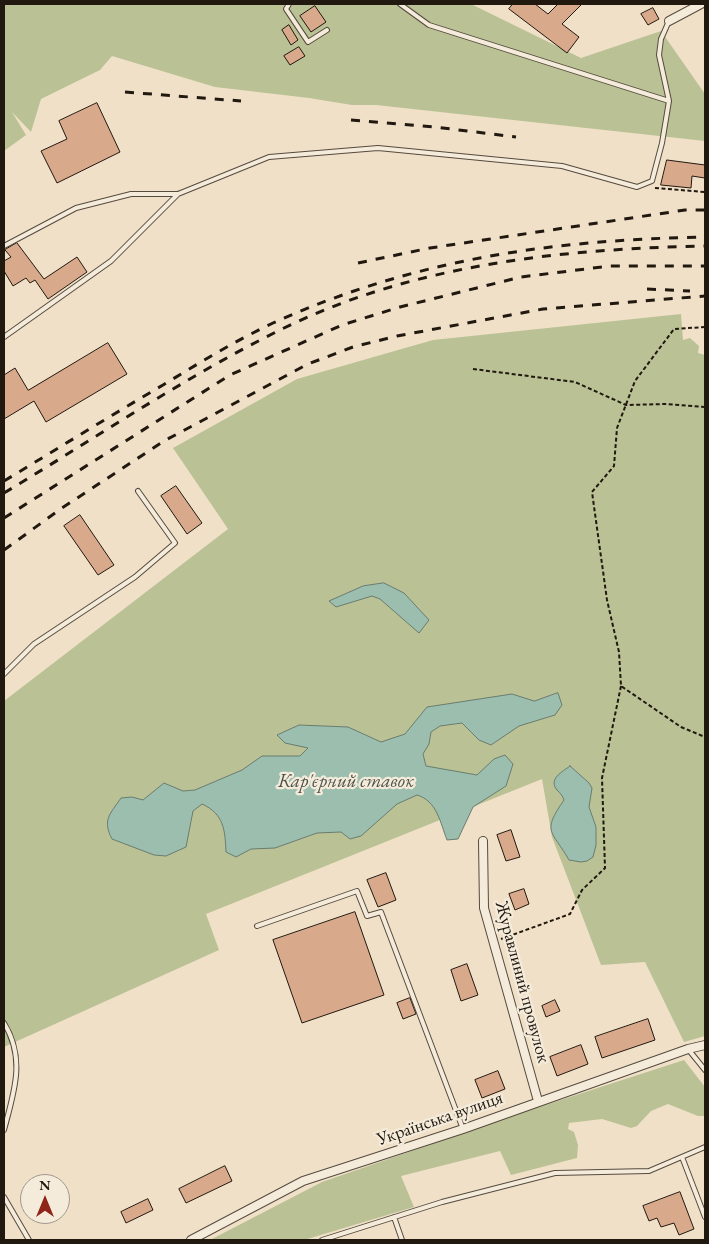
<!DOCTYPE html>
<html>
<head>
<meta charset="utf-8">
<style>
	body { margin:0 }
	#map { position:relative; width:709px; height:1244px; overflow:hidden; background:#f0e0c7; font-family:"EB Garamond",serif }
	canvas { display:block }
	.frame { position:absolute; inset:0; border:5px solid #211810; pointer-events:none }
	.north { position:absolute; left:20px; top:1174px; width:50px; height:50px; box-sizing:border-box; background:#f5ebdb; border:1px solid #a0978a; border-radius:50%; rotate:0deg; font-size:14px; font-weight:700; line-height:20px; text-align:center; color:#211810 }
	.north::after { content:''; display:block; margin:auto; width:18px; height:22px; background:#8f2418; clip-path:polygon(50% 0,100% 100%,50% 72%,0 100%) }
</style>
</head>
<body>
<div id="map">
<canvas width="709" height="1244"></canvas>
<div class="frame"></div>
<div class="north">N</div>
</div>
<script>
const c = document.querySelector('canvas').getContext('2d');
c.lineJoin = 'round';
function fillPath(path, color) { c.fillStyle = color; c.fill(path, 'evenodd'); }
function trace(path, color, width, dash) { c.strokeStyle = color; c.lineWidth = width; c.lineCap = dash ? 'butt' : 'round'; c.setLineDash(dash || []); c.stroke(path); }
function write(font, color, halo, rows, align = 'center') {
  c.font = font + ' "EB Garamond",serif'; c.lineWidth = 4.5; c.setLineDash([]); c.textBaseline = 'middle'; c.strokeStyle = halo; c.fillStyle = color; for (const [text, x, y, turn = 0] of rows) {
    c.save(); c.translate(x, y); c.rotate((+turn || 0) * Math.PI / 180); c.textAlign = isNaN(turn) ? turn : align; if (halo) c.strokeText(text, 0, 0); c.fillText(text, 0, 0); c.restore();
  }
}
const green = new Path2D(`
	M4,4H471L581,58L661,31L705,94V141L376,105H352L309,98L215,87L112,56L100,70L41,99L31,132L12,112L26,135L4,151Z
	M681,314L683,340L690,338L699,346L698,353L705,355V1036L684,1042L645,962L601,965L552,837L542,779L206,914L219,950L4,1047V701L228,529L173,448L297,379L433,340Z
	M684,1060L705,1087V1116H698L668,1104L651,1111L637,1126L631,1128L602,1119L569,1123L568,1129L574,1132L578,1145L577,1158L511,1175L500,1151L401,1176L414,1207L304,1240H210L322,1182L536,1108Z`);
const water = new Path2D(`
	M384,583L404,593L429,620L419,633L380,599L372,596L336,607L329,601L363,586Z
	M558,693L562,705L555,715L519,726L491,745L479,740L462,723L440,726L431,732L429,744L423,754L426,766L477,775L494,759L505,755L513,764L506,786L473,807L458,839L447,840C440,822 437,801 417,795L397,804L361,836L350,839L341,832L317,833L275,848L251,849L236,857L226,852C225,830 224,814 202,804L193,811L186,847L166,856L154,855L112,839C102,820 110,814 121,798L132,797L143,800L164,783L183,791L195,790L242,770L262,756H300L308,748L285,743L277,735L299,725L348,727L381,742L405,734L427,707L512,694L534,701Z
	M570,766L589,783L592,788L589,807L596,827V845L593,857L587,861L581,862L569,860C552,830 541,833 564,800C562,795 561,794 557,790C548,779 562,772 570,766Z`);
const building = new Path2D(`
	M513,4H535L548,14L558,4H582L562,24L579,37L567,53L509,9Z
	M315,6L326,22L311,32L300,16Z
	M653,8L659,19L648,25L641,14Z
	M289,25L298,40L291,45L282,30Z
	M299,47L305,56L290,65L284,56Z
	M97,103L120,152L57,183L41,151L67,139L59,121Z
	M667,160L705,165V178L692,176L691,188L661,185Z
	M17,243L44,279L77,257L87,272L48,299L35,280L30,283L26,278L13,286L4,271V261L11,257L5,250Z
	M108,343L127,374L46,422L34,401L4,419V375L15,368L28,390Z
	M176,486L202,523L187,534L161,496Z
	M80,515L114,565L98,575L64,526Z
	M511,830L520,857L506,861L497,835Z
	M386,873L396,900L378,907L367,880Z
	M524,889L529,904L515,910L509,894Z
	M355,912L384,995L302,1023L273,940Z
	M467,964L478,995L461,1001L451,970Z
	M410,998L416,1014L403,1019L397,1003Z
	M555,1000L560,1011L546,1017L542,1006Z
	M648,1019L655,1040L602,1058L595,1037Z
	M581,1045L588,1064L557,1076L550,1057Z
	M498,1071L505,1089L482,1098L475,1080Z
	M225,1166L232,1181L186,1203L179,1189Z
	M680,1192L694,1229L679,1235L674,1223L661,1227L657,1218L649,1221L643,1206Z
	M148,1199L153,1210L126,1223L121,1212Z`);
const path = new Path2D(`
	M655,188L705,192
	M705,327L674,329L635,381L617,428L614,466L592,492L607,600L619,652L621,686L681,727L705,737
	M473,369L575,382L626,405L667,404L705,407
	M501,939L570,914L582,890L605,868L602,778L621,686`);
const lane = new Path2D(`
	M289,4L286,9L308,42L327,30
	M400,4L429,25L669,101
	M4,246L76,208L131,194H178L269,157L378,148L562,166L637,187L652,181L662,143L669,101L659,55L661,39L669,21
	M4,337L111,261L178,194
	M4,674L34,644L135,577L175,543L138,491
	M257,926L357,891L367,916L381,912L463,1129
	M4,1023C26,1059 14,1092 4,1130
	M688,1049L705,1070
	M682,1157L705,1217
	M4,1197L29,1240
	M394,1217L402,1240
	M322,1240L442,1202L555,1173L649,1171L705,1147`);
const street = new Path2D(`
	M669,21L701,4
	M483,841L484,908L538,1101
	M191,1240L303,1181L463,1129L688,1049L705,1045`);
const rail = new Path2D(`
	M125,92L241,101
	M351,120L435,127L516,137
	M358,263L430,248L685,210H705
	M647,289L690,291
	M4,481C57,449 110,416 163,385C199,363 235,341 273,323C415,259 551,240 705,237
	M4,493C94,439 182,379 276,332C408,265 559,249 705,246
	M4,518L230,375L342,325L400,307L521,277L610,266H705
	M4,550L62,508L164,441L308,364L353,347L397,336L543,309L705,296`);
const streetNames = [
	["Журавлиний провулок",522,982,75],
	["Українська вулиця",440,1119,-19]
];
const waterNames = [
	["Кар'єрний ставок",346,782]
];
fillPath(green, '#bac295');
fillPath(water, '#9bbeaf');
trace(water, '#6a7c6f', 1);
fillPath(building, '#d9a98b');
trace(building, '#211810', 1);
trace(lane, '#554a3e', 6);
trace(street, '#554a3e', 10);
trace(path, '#211810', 2, [4, 2.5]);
trace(lane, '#f5ebdb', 4);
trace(street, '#f5ebdb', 8);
trace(rail, '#211810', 3, [9, 9]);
write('18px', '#211810', '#f5ebdb', streetNames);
write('italic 19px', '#4c5248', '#f5ebdb', waterNames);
</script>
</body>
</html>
